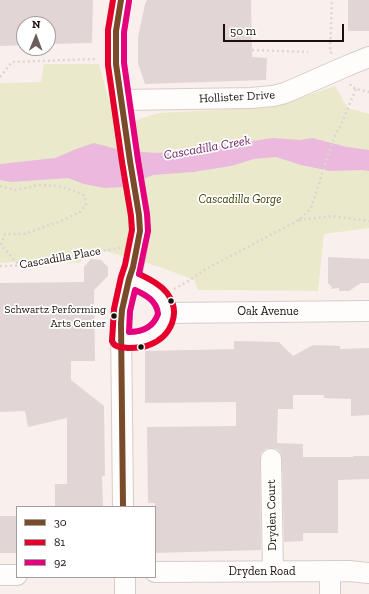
<!DOCTYPE html>
<html>
<head>
<meta charset="utf-8">
<style>
	body { margin:0 }
	#map { position:relative; width:369px; height:594px; overflow:hidden; background:#f9f0ed; font-family:"Zilla Slab",serif }
	canvas { display:block }
	.legend { position:absolute; left:16px; top:506px; width:140px; height:72px; box-sizing:border-box; background:#fff; border:1px solid #a49f9d; margin:0; padding:5px 7px; list-style:none; font-size:12px; color:#1c100b }
	.legend li { display:flex; align-items:center; gap:8px; height:20px }
	.legend b { width:20px; border:1px solid #a49f9d }
	.north { position:absolute; left:16px; top:16px; width:40px; height:40px; box-sizing:border-box; background:#fff; border:1px solid #a49f9d; border-radius:50%; rotate:1deg; font-size:11px; font-weight:700; line-height:16px; text-align:center; color:#1c100b }
	.north::after { content:''; display:block; margin:auto; width:14px; height:18px; background:#695e5a; clip-path:polygon(50% 0,100% 100%,50% 72%,0 100%) }
	.scale { position:absolute; left:223px; top:24px; width:121px; height:18px; box-sizing:border-box; border:2px solid #1c100b; border-top:0; padding-left:5px; font-size:12px; line-height:14px; white-space:nowrap; color:#1c100b; -webkit-text-stroke:3px #fff; paint-order:stroke }
</style>
</head>
<body>
<div id="map">
<canvas width="369" height="594"></canvas>
<ul class="legend">
<li><b style="height:5px;background:#7a4b2a"></b>30</li>
<li><b style="height:5px;background:#e4002b"></b>81</li>
<li><b style="height:5px;background:#e5007d"></b>92</li>
</ul>
<div class="north">N</div>
<div class="scale">50 m</div>
</div>
<script>
const c = document.querySelector('canvas').getContext('2d');
c.lineJoin = 'round';
function fillPath(path, color) { c.fillStyle = color; c.fill(path, 'evenodd'); }
function trace(path, color, width, dash) { c.strokeStyle = color; c.lineWidth = width; c.lineCap = dash ? 'butt' : 'round'; c.setLineDash(dash || []); c.stroke(path); }
function write(font, color, halo, rows, align = 'center') {
  c.font = font + ' "Zilla Slab",serif'; c.lineWidth = 3.5; c.setLineDash([]); c.textBaseline = 'middle'; c.strokeStyle = halo; c.fillStyle = color; for (const [text, x, y, turn = 0] of rows) {
    c.save(); c.translate(x, y); c.rotate((+turn || 0) * Math.PI / 180); c.textAlign = isNaN(turn) ? turn : align; if (halo) c.strokeText(text, 0, 0); c.fillText(text, 0, 0); c.restore();
  }
}
const green = new Path2D(`
	M44,64H99L116,127L158,113L273,107L335,86L348,108L369,114V228L324,234L318,291L198,290L194,280L160,267L95,248L79,263L29,261L0,263V83L41,82Z`);
const water = new Path2D(`
	M273,138L300,140L312,138L347,147L369,150V171L362,170L330,171L301,165L276,157L254,159L231,166L193,172L153,175L124,187L104,188L84,184L68,178L11,182L0,180V164L55,158L76,149L94,143L120,150L155,153L184,151Z`);
const building = new Path2D(`
	M0,0H93L92,43L48,44V24H24V45L0,46Z
	M147,0H251L252,57L267,58L266,80L145,84L138,63V37L145,4Z
	M348,0H369V31H348Z
	M328,257L369,259V283H361L349,291H339V288L331,289L332,286H330V284H328Z
	M91,259L101,260L108,267V276L94,290L95,361H71V380L104,406L105,476H102L103,507H55V484H67V418L28,427L25,411L0,412V283L84,282V267Z
	M234,341L279,342L293,356L313,345L340,346V349L369,348V415L351,416V399L324,398V395H293V409H278L277,443L303,444V457H353V456H369V479L338,480V533H303V541L284,542L282,458L281,453L277,449L271,448L265,449L261,453L260,459L261,550L155,553V503H148L147,427L236,426V402L145,403V351L234,349Z
	M0,516H17V553H0Z`);
const path = new Path2D(`
	M252,50L308,52
	M332,53L330,52L332,0
	M0,77L12,62L95,59
	M350,84L351,86L356,89L369,92
	M0,186L15,190L39,185L58,186L77,192L85,196L86,205L80,212L61,221L24,234H5L1,245L20,266
	M299,220L331,216L369,221
	M0,266C17,266 33,265 50,262C73,258 96,251 120,248
	M174,289L190,280L206,269L299,220L310,209L312,205L334,137L340,127L356,89`);
const minor = new Path2D(`
	M121,0L116,31V64L130,161L139,215L140,231L133,267L129,279L122,310L121,323L123,507
	M122,100L251,98L273,96L285,93L349,65L369,57
	M166,313L369,311
	M120,339C129,340 137,340 145,338C154,335 164,325 166,316C167,310 163,300 159,296C151,287 139,283 129,279
	M271,459L273,571
	M330,571V594
	M155,572L349,571L369,573
	M0,575H17
	M125,577V594`);
const bus1 = new Path2D(`
	M121,0L116,31V64L130,161L139,215L140,231L133,267L129,279L122,310L121,323L123,507`);
const bus2 = new Path2D(`
	M113,0L108,30V65L122,162L131,216L132,230L125,265L121,277
	M121,277L114,309L112,341C115,348 121,347 128,348C135,348 142,348 149,345C171,337 182,313 167,293C160,284 149,279 139,274`);
const bus3 = new Path2D(`
	M129,1L124,32V63L138,160L147,214L148,231L139,274
	M135,290C146,295 157,301 158,314C153,328 142,332 129,332L130,311Z`);
const markers = [
	[171,301,3.5,"#1c100b"],
	[114,316,3.5,"#1c100b"],
	[141,347,3.5,"#1c100b"]
];
const busNames = [
	["Schwartz Performing",106,310],
	["Arts Center",106,324]
];
const streetNames = [
	["Hollister Drive",237,97,-3],
	["Cascadilla Place",60,258,-10],
	["Oak Avenue",268,312],
	["Dryden Court",272,515,-91],
	["Dryden Road",262,572]
];
const parkNames = [
	["Cascadilla Gorge",240,200]
];
const waterNames = [
	["Cascadilla Creek",207,148,-10]
];
fillPath(green, '#ebe9cb');
fillPath(water, '#eab9dd');
fillPath(building, '#e1d6d5');
trace(minor, '#d7ccc8', 22);
trace(path, '#d9d6d4', 2.5, [2, 3]);
trace(minor, '#fefdfc', 20);
trace(bus1, '#7a4b2a', 6);
trace(bus2, '#e4002b', 6);
trace(bus3, '#e5007d', 6);
for (const [x, y, r, color] of markers) { const dot = new Path2D(); dot.arc(x, y, r, 0, 2 * Math.PI); c.fillStyle = color; c.fill(dot); trace(dot, '#fff', 1.5); }
write('11px', '#1c100b', '#fff', busNames, 'right');
write('12px', '#1c100b', '#fff', streetNames);
write('italic 12px', '#3f4202', '#fff', parkNames);
write('italic 13px', '#681c5d', '#fff', waterNames);
</script>
</body>
</html>
